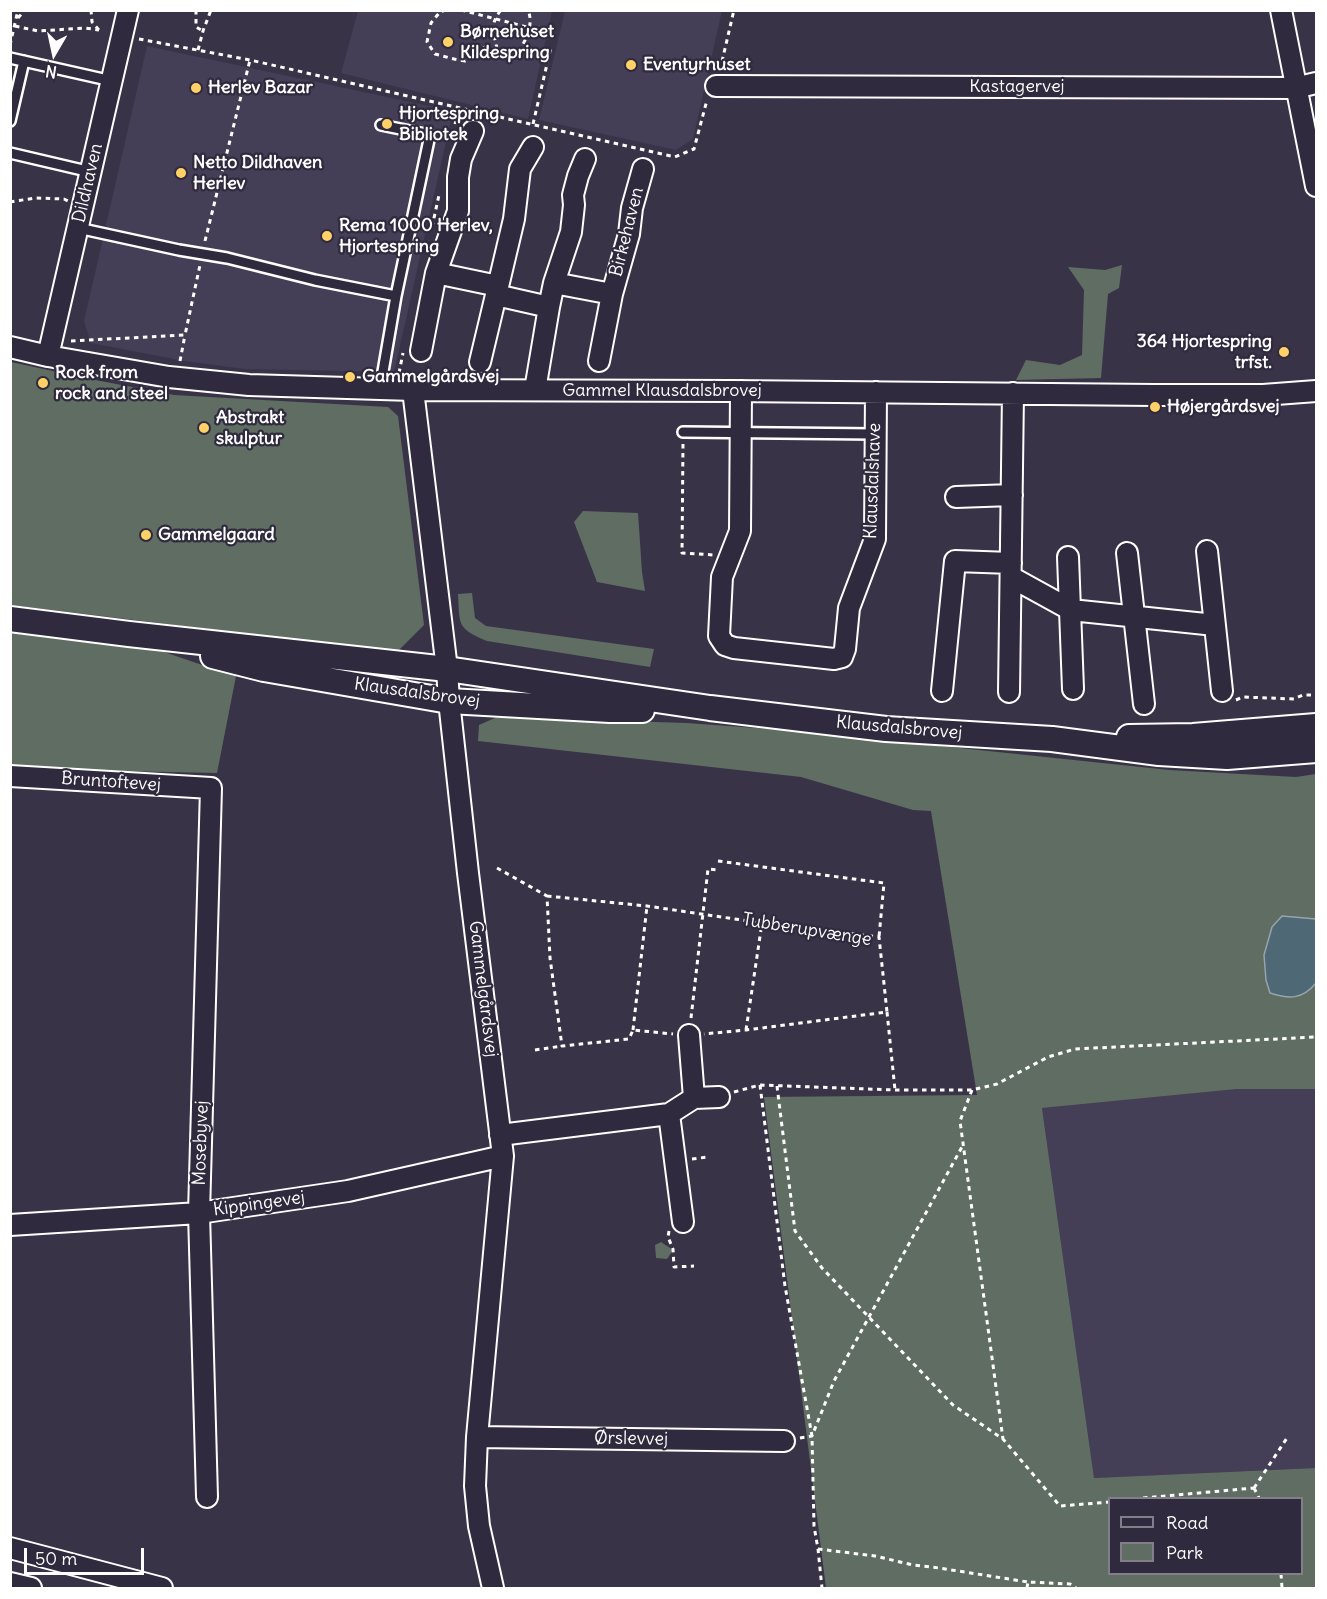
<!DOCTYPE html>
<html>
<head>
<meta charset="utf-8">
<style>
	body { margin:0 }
	#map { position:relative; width:1327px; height:1599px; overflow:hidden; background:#393348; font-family:Delius,sans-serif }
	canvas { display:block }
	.frame { position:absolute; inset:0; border:12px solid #fff; pointer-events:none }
	.legend { position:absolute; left:1108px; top:1497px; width:195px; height:78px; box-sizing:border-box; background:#2f2a3d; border:2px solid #827f8b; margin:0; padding:8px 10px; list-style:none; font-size:18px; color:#fff }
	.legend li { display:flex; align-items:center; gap:12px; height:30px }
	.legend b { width:30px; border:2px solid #827f8b }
	.north { position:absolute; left:24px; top:24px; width:60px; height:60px; -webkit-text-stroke:4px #2f2a3d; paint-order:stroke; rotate:189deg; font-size:16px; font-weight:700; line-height:24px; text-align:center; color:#fff }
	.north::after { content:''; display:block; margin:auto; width:21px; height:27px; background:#fff; clip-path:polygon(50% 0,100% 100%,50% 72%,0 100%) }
	.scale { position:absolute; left:24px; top:1548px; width:120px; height:27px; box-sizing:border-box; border:3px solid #fff; border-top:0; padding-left:8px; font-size:18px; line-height:21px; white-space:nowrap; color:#fff; -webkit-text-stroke:4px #2f2a3d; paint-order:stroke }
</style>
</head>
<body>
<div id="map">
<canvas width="1327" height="1599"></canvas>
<div class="frame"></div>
<ul class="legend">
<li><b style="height:8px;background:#2f2a3d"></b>Road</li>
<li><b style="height:16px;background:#606d63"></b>Park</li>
</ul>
<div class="north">N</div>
<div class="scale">50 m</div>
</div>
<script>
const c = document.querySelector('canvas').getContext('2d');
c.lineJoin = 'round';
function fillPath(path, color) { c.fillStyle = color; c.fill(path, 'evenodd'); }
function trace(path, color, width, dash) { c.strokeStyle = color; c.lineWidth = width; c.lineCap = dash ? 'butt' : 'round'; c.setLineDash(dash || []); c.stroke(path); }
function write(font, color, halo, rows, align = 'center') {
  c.font = font + ' Delius,sans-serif'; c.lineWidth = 4.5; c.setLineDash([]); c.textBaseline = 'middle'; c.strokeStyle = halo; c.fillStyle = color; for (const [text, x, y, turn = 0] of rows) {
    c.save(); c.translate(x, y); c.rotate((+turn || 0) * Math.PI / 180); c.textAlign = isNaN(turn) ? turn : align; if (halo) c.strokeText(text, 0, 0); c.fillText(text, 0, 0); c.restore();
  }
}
const built = new Path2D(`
	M358,11H552L528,119L341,73Z
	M565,11H722L693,139L676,150L539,120Z
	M147,46L453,111L394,372L245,369L184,361L91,343L84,321Z
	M1237,1089H1316V1468L1094,1478L1042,1108Z`);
const green = new Path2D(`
	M1122,265L1119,288L1108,294L1101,378L1016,380L1026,360L1060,365L1082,355L1084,290L1068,267L1105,270Z
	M11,362L85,378L174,395L388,407L398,416L424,625L397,652L11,605Z
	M583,511L638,513L642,572L645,591L597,582L574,522Z
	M472,593L475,618L486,626L654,649L650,667L487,641C456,628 460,625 458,594Z
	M10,626L138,643L208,667L237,671L217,773L22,769L11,767Z
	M497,717L687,723L798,731L1169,770L1296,777L1316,774V1089H1237L1042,1108L1094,1478L1316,1468V1588H826L764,1097L977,1095L931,811L913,810L801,777L478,741L479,725ZM1110,1498H1302V1574H1110Z
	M661,1242L673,1250L667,1259L656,1258L655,1245Z`);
const water = new Path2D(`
	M1282,916L1316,919V983C1302,1000 1289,999 1270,993L1266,980L1264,955L1272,927Z`);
const path = new Path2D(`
	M91,10L92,22L99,30
	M196,10V27L203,31
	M446,10L440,12L431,23L427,42L435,54L454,59L465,61L485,47L506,52H518C526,41 534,24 528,10
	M461,10L554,34
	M18,18L25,10
	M15,26L38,31L85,28L99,30
	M139,39L250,60L675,157L694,149L707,100
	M10,45L18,10
	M497,49C494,32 489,25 501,10
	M198,50L203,31L211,10
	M720,70L734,10
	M455,124L459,108
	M533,124L551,47
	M10,202L35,198L64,199L68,201
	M432,227L439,195
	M205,241L250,60
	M71,341L185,335L200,265
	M180,361L185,335
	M399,373L403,353
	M683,444L682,553L714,555
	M1236,700L1243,697L1294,699L1303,695H1316
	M718,861L884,883L879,937
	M497,868L547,896L550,958L562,1046L629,1039L633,1030L673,1034
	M547,896L647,906L762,923L879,937L887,1012L746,1030L704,1034
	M887,1012L895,1090
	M691,1018L708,869L717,870
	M633,1030L647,906
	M746,1030L762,923
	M535,1050L562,1046
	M760,1085L785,1286L812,1436L814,1526L818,1549L822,1588
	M777,1086L795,1231L822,1268L953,1405L1003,1439L1060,1506L1110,1502
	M972,1090L960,1121L1003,1439
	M734,1092L760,1085L895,1090H972L997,1084L1048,1057L1075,1049L1316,1037
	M692,1159L708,1157
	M669,1231L668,1237L673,1249L674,1267L694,1266
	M800,1438L812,1436L834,1381L963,1145
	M1254,1488L1287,1438
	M1254,1488L1259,1498
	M1143,1498L1254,1488
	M818,1549L875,1556L913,1565L939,1568L1028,1582
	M1281,1574L1282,1588
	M1027,1588L1028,1582L1070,1584L1076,1588`);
const service = new Path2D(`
	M10,58L112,81
	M10,121L24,61
	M381,125L430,135L396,296
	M10,153L91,172
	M78,228L179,250L227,258L315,280L396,296L380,389
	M683,432L875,434`);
const minor = new Path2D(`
	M1281,10L1316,186
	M716,86L1295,88L1316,83
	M473,131L461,159L458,177V211L436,273L498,286
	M533,147L520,169L514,219L496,295L549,307
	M554,283L612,294L629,234L632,208L643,169
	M10,347L48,356L169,377L249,385L413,390L731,391L1155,395H1263L1316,391
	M421,351L436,273
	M48,356L128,10
	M599,361L612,294
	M480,362L496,295
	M413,390L447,669L449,701L468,873L503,1156L477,1437L475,1486L479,1526L493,1588
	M535,390L549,307L554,283L571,232L574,205L573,195L578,176L585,159
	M741,391L740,531L722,577L719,636L725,645L734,648L834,659L842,657L845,649L849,608L875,539L876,392
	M956,497L1012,495
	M1207,551L1222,691
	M1127,553L1144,704
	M1068,557L1073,689
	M1011,577L1071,610L1215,625
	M942,691L955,561L1011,563
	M1009,692L1013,393
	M10,776L211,788L199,1213L207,1497
	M689,1035L694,1098
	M669,1114L683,1222
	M500,1135L669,1114L694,1098L719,1097
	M10,1225L199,1213L348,1191L503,1156
	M477,1437L784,1441
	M10,1548L162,1588
	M10,1583L31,1588`);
const tertiary = new Path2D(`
	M10,619L129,634L447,669L710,708L886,729L1052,739L1159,753L1227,757L1316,750
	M213,656L264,669L449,701L610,710H642
	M1129,737L1193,736L1316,726`);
const markers = [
	[448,42,6,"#ffd166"],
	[631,65,6,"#ffd166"],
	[196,88,6,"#ffd166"],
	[387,124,6,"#ffd166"],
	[181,173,6,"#ffd166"],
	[327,236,6,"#ffd166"],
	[1284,352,6,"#ffd166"],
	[350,377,6,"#ffd166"],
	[43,383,6,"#ffd166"],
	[1155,407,6,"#ffd166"],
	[204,428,6,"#ffd166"],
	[146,535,6,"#ffd166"]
];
const poiNames = [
	["Børnehuset",460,32],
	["Kildespring",460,53],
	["Eventyrhuset",643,65],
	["Herlev Bazar",208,88],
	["Hjortespring",399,114],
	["Bibliotek",399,135],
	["Netto Dildhaven",193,163],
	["Herlev",193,184],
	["Rema 1000 Herlev,",339,226],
	["Hjortespring",339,247],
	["364 Hjortespring",1272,342,"right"],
	["trfst.",1272,363,"right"],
	["Rock from",55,373],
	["rock and steel",55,394],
	["Gammelgårdsvej",362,377],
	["Højergårdsvej",1167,407],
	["Abstrakt",216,418],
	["skulptur",216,439],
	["Gammelgaard",158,535]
];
const streetNames = [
	["Kastagervej",1017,87],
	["Dildhaven",88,183,-77],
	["Birkehaven",627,232,-76],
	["Gammel Klausdalsbrovej",662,391],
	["Klausdalshave",873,481,-88],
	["Klausdalsbrovej",417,693,8],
	["Klausdalsbrovej",899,728,5],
	["Bruntoftevej",111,782,4],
	["Tubberupvænge",807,930,9],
	["Gammelgårdsvej",483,989,83],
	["Mosebyvej",201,1143,-88],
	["Kippingevej",259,1204,-8],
	["Ørslevvej",631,1439,1]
];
fillPath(built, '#443e56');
fillPath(green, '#606d63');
fillPath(water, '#4e6876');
trace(water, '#95a4ad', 1.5);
trace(service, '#fff', 14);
trace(minor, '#fff', 24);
trace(tertiary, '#fff', 28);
trace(path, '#fff', 3, [4.5, 4.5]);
trace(service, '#2f2a3d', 9);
trace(minor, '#2f2a3d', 20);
trace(tertiary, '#2f2a3d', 24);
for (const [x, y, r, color] of markers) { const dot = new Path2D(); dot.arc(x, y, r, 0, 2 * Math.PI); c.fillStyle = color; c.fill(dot); trace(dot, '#2f2a3d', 2); }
write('bold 18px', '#fff', '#2f2a3d', poiNames, 'left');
write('18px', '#fff', '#2f2a3d', streetNames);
</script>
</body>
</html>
